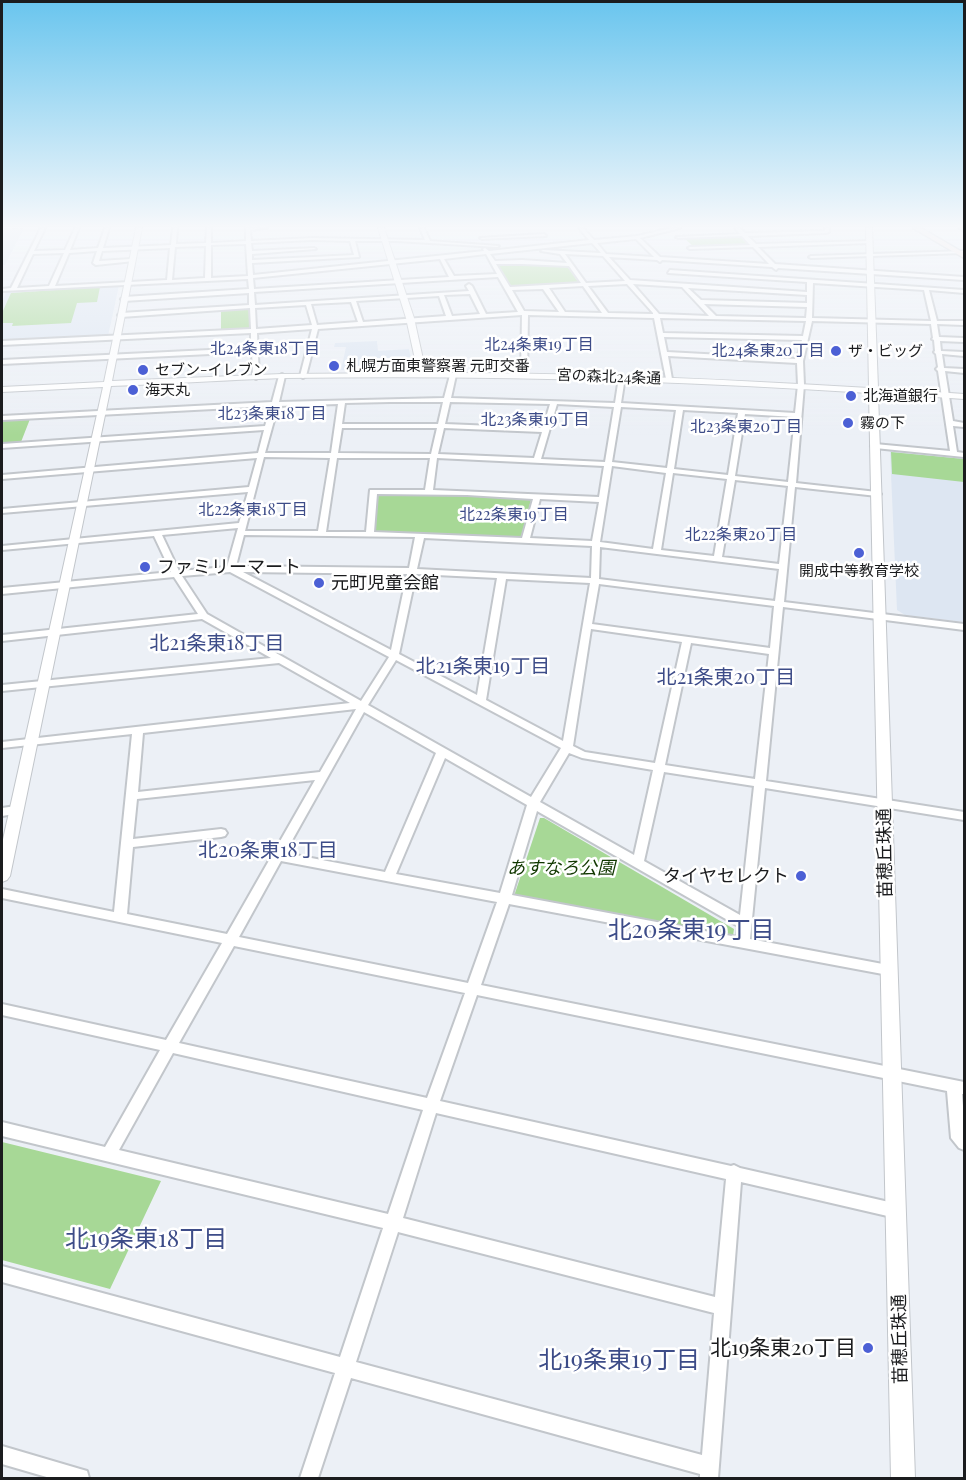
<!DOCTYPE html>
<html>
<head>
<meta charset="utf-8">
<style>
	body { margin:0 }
	#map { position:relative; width:966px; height:1480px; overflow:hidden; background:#ecf0f6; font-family:"Playfair Display",serif }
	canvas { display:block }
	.frame { position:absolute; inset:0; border:3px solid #1b1c1e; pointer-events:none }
</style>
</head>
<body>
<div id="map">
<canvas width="966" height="1480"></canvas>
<div class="frame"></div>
</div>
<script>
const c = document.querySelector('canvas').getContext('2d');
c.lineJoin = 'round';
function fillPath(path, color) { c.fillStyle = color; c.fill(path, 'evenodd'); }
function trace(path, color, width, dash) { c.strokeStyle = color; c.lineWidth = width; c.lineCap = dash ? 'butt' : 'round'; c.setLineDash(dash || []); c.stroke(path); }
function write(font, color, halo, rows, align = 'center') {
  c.font = font + ' "Playfair Display","Noto Sans JP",serif'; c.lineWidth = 5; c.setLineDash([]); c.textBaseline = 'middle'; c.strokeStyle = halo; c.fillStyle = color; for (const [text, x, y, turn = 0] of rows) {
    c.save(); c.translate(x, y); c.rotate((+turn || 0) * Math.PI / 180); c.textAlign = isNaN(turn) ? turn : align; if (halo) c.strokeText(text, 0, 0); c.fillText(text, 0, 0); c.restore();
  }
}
const built = new Path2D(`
	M24,228L5,265H2V229Z
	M119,286L108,336L2,342V302L6,292Z
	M377,341L378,351L409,349L413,369L341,370L346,347H334L335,343Z
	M893,450L964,457V622L905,615L897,610L890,451Z`);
const green = new Path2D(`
	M740,236L752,245L694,247L685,239Z
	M522,263L567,266L579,283L511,287L498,265Z
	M100,287L97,302L77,303L71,323L12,326L13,323H2V313L11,293Z
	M221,310H249L250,329L221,331Z
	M30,419L21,442L2,444V420Z
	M891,452L964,459V482L892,474Z
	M380,494H426L531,500L521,537L518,538L377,532L375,531L378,495Z
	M540,818H544L734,929L733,936L514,896Z
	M2,1142L161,1181L110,1289L2,1260Z`);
const minor = new Path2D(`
	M41,228H45L34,251L65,250L75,228H79L70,250L98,248L105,228H109L103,248L171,245L173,228H177L176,244L206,243L207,228H211V243L246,241V228H267L250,230L251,241L312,238L425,240L420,228H424L430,241L499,246L497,247L396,241H355L359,257L252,263L253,275L484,251L483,249L485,248L489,251L589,240L579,228H583L594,240L637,236L672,228H680L640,238L660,257L769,264L753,247L690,249L688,248L690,247L750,245L742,236L678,238L676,237L740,234L735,228H740L745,233L825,231V228H829V232L827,233L748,236L756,244L870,241L872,242L870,243L758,247L775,264L964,277V280L778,268L776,270L772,267L662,260L660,262L657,260L609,257L630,280L807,292V282L668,273L670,270L964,290V293L929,290L937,321H964V325L937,324L939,337L964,338V342L940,341L941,351L964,352V356L942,354L944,368L964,369V373L945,371L953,421L964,423V427L953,426L957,452L964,453V457L875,448L871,446L875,444L950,451L938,371L936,369L938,367L936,354L934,352L935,351L934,340L932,339L933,338L931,324L812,321L803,361L804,385L796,483L877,492L881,494L877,496L795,487L784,602L964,624V630L783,607L766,781L964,812V820L765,788L750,939L888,965L893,966L895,970L893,974L888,975L509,904L481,985L964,1082V1094H962L964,1118V1150L959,1148L951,1138L947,1091L477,995L440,1101L731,1166L734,1165L740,1168L902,1205L904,1210L902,1215L896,1218L741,1182L718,1478H700V1474L351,1378L318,1478H300L335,1373L2,1282V1266L340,1357L383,1228L2,1136V1122L105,1147L160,1050L2,1015V1004L166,1040L222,943L2,898V889L114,912L132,734L2,748V742L350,703L279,663L2,691V685L271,658L202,619L2,641V635L198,614L174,577L2,594V588L171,572L154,536L2,550V546L239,523L248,492L2,513V509L249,487L257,458L2,479V475L258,453L264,430L2,448V444L265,426L271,406L2,420V416L272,402L279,376L282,374L285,376L279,402L444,398L450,375L453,373L456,375L451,398L615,403L619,377L622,375L625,377L621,403L795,413L798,385L797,363L668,356L672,379L669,381L666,379L654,318L528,315L527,375L524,377L521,375L522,315L318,329L306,376L303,378L300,376L312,329L257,333L259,377L256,379L253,377L252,352L2,364V360L251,348V333L2,345V341L251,329L250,308L121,317L118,315L121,313L249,305V293L124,301L121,299L124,297L249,289L248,279L2,291V289L11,288ZM636,239L654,257L606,254L597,243ZM312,240L350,241L354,255L252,260V254L316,249L314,248L252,251L251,243ZM592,243L601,253L543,250L541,251L560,254L567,263L522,260L495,261L490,254ZM246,244L248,276L211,278V245ZM206,246L205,278L172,280L175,247ZM170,248L167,280L55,286L69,253L97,251L93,263L96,265L134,261L131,259L99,261L102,251ZM64,253L49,286L17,288L33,254ZM486,254L497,274L454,276L444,259ZM565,254L603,256L625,281L586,283ZM440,259L449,277L254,289L253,278ZM496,264H522L569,266L581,283L510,287ZM498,277L518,312L486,314L472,286L469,284L466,286L469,291L255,305L254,292ZM813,283L924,290L931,321L812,318ZM627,284L653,313V314L608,313L588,286ZM633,284L682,287L709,316L659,314ZM583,286L602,313L565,312L549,288ZM688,288L807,295V303L701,300ZM543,289L559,312L524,311L512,290ZM470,294L480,314L452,316L444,295ZM439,296L446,316L363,322L356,301ZM351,302L358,322L317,325L311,304ZM704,304L807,307L806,318L716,316ZM306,305L312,325L256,329L255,308ZM660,318L806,321L803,336L663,333ZM664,337L802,340L797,359L667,352ZM390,402H443L438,424H342L345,403ZM450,402L550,404L543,428L445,424ZM338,404L331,453H265L278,406ZM557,404L614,407L605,462L541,459ZM621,407L676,410L667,468L612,462ZM683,410L738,413L728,475L674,469ZM745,414L795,417L788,482L735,476ZM342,428H437L431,454L338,453ZM444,428L542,432L534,458L438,454ZM264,457L330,458L318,531H245ZM337,458H430L425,490H370L366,532H326ZM437,458L604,466L599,497L433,490ZM612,466L666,473L653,549L600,542ZM673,473L727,479L714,556L661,550ZM735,480L788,486L779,564L722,557ZM377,494L467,495L533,499L522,538L374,532ZM540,499L599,502L592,541L530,538ZM238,528L227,567L179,571L162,535ZM244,535L415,537L409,568L236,566ZM424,538L592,546L591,578L417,569ZM600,547L779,569L775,601L599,579ZM230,572L389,657L361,701L207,614L182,576ZM243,572L407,574L391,650ZM416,574L497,578L477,695L399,654ZM506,579L590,583L563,741L486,700ZM599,584L774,606L770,648L592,624ZM591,629L682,642L655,763L585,752L573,746ZM691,643L769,654L755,779L665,765ZM396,660L561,748L531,797L368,705ZM356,709L320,772L138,792L143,733ZM364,712L436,753L385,872L285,853ZM569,753L582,758L653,770L634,855L540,802ZM445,758L527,805L500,893L396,874ZM664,772L754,786L740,915L644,861ZM315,780L227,934L127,914L133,847L221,837L225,836L227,833L225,830L221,829L133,839L137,799ZM537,811L738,926L737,937L512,895ZM281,861L497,902L468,983L239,937ZM234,946L465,993L427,1098L179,1043ZM173,1053L423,1110L388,1214L119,1150ZM436,1113L726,1179L715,1297L403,1218ZM398,1232L714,1313L702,1455L356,1362Z
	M959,228H964V231Z
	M544,234L546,236L482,239L480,238Z
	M964,251V253L811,258L809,257L811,256Z
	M16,806L20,807L22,810L20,813L2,816V808Z
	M2,1446L80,1469L87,1471L89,1478H50L2,1464Z`);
const tertiary = new Path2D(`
	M136,228H142L112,381L282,374L418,373L406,318L378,228H384L414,318L426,373C574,372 721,379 869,388L866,228H872L878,388L964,394V399L878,393L915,1478H891L869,393C674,380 479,375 283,378C226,380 168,384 111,386L10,876L7,880L2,882V844L103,387L2,392V387L104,382Z`);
const secondary = new Path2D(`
	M913,228H921L964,253V258Z`);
const markers = [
	[836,351,6,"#4c60d5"],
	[334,366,6,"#4c60d5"],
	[143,370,6,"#4c60d5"],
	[133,390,6,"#4c60d5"],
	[851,396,6,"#4c60d5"],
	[848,423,6,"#4c60d5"],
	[859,553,6,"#4c60d5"],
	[145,567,6,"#4c60d5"],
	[319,583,6,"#4c60d5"],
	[801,876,6,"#4c60d5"],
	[868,1348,6,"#4c60d5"]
];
const farPoinames = [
	["ザ・ビッグ",848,351],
	["札幌方面東警察署 元町交番",346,366],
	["セブン-イレブン",155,370],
	["海天丸",145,390],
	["北海道銀行",863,396],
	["霧の下",860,423],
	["開成中等教育学校",859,571,"center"]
];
const farStreetnames = [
	["宮の森北24条通",609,377,2]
];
const farNeighbourhoodnames = [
	["北24条東19丁目",539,345],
	["北24条東18丁目",265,349],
	["北24条東20丁目",768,351],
	["北23条東18丁目",272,414],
	["北23条東19丁目",535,420],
	["北23条東20丁目",746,427],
	["北22条東18丁目",253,510],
	["北22条東19丁目",514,515],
	["北22条東20丁目",741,535]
];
const poiNames = [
	["ファミリーマート",157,567],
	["元町児童会館",331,583],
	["タイヤセレクト",789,876,"right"]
];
const streetNames = [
	["苗穂丘珠通",885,853,-91],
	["苗穂丘珠通",900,1339,-91]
];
const parkNames = [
	["あすなろ公園",561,868]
];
const neighbourhoodNames = [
	["北21条東18丁目",217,644],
	["北21条東19丁目",483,667],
	["北21条東20丁目",726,678],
	["北20条東18丁目",268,851]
];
const nearPoinames = [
	["北19条東20丁目",856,1348]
];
const nearNeighbourhoodnames = [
	["北20条東19丁目",691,931],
	["北19条東18丁目",146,1240],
	["北19条東19丁目",619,1361]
];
fillPath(built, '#dde6f2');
fillPath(green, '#a7d896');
trace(minor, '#c2c6cb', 4);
trace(tertiary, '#c2c6cb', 2);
trace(secondary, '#c2c6cb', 3);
fillPath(minor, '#fff');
fillPath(tertiary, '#fff');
fillPath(secondary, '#fce9e3');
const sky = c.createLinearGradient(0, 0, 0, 435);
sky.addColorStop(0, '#69c5ee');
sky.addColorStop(0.52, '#f6f8fb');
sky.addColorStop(1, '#f6f8fb00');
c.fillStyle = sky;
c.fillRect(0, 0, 966, 435);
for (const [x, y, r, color] of markers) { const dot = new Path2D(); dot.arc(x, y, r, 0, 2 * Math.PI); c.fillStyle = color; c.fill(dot); trace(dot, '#fff', 2); }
write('15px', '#1b1c1e', '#fff', farPoinames, 'left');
write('15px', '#1b1c1e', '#fff', farStreetnames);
write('16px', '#3d4c88', '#fff', farNeighbourhoodnames);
write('18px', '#1b1c1e', '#fff', poiNames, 'left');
write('18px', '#1b1c1e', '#fff', streetNames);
write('italic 18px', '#113800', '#fff', parkNames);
write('20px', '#3d4c88', '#fff', neighbourhoodNames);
write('21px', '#1b1c1e', '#fff', nearPoinames, 'right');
write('24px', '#3d4c88', '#fff', nearNeighbourhoodnames);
</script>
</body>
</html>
